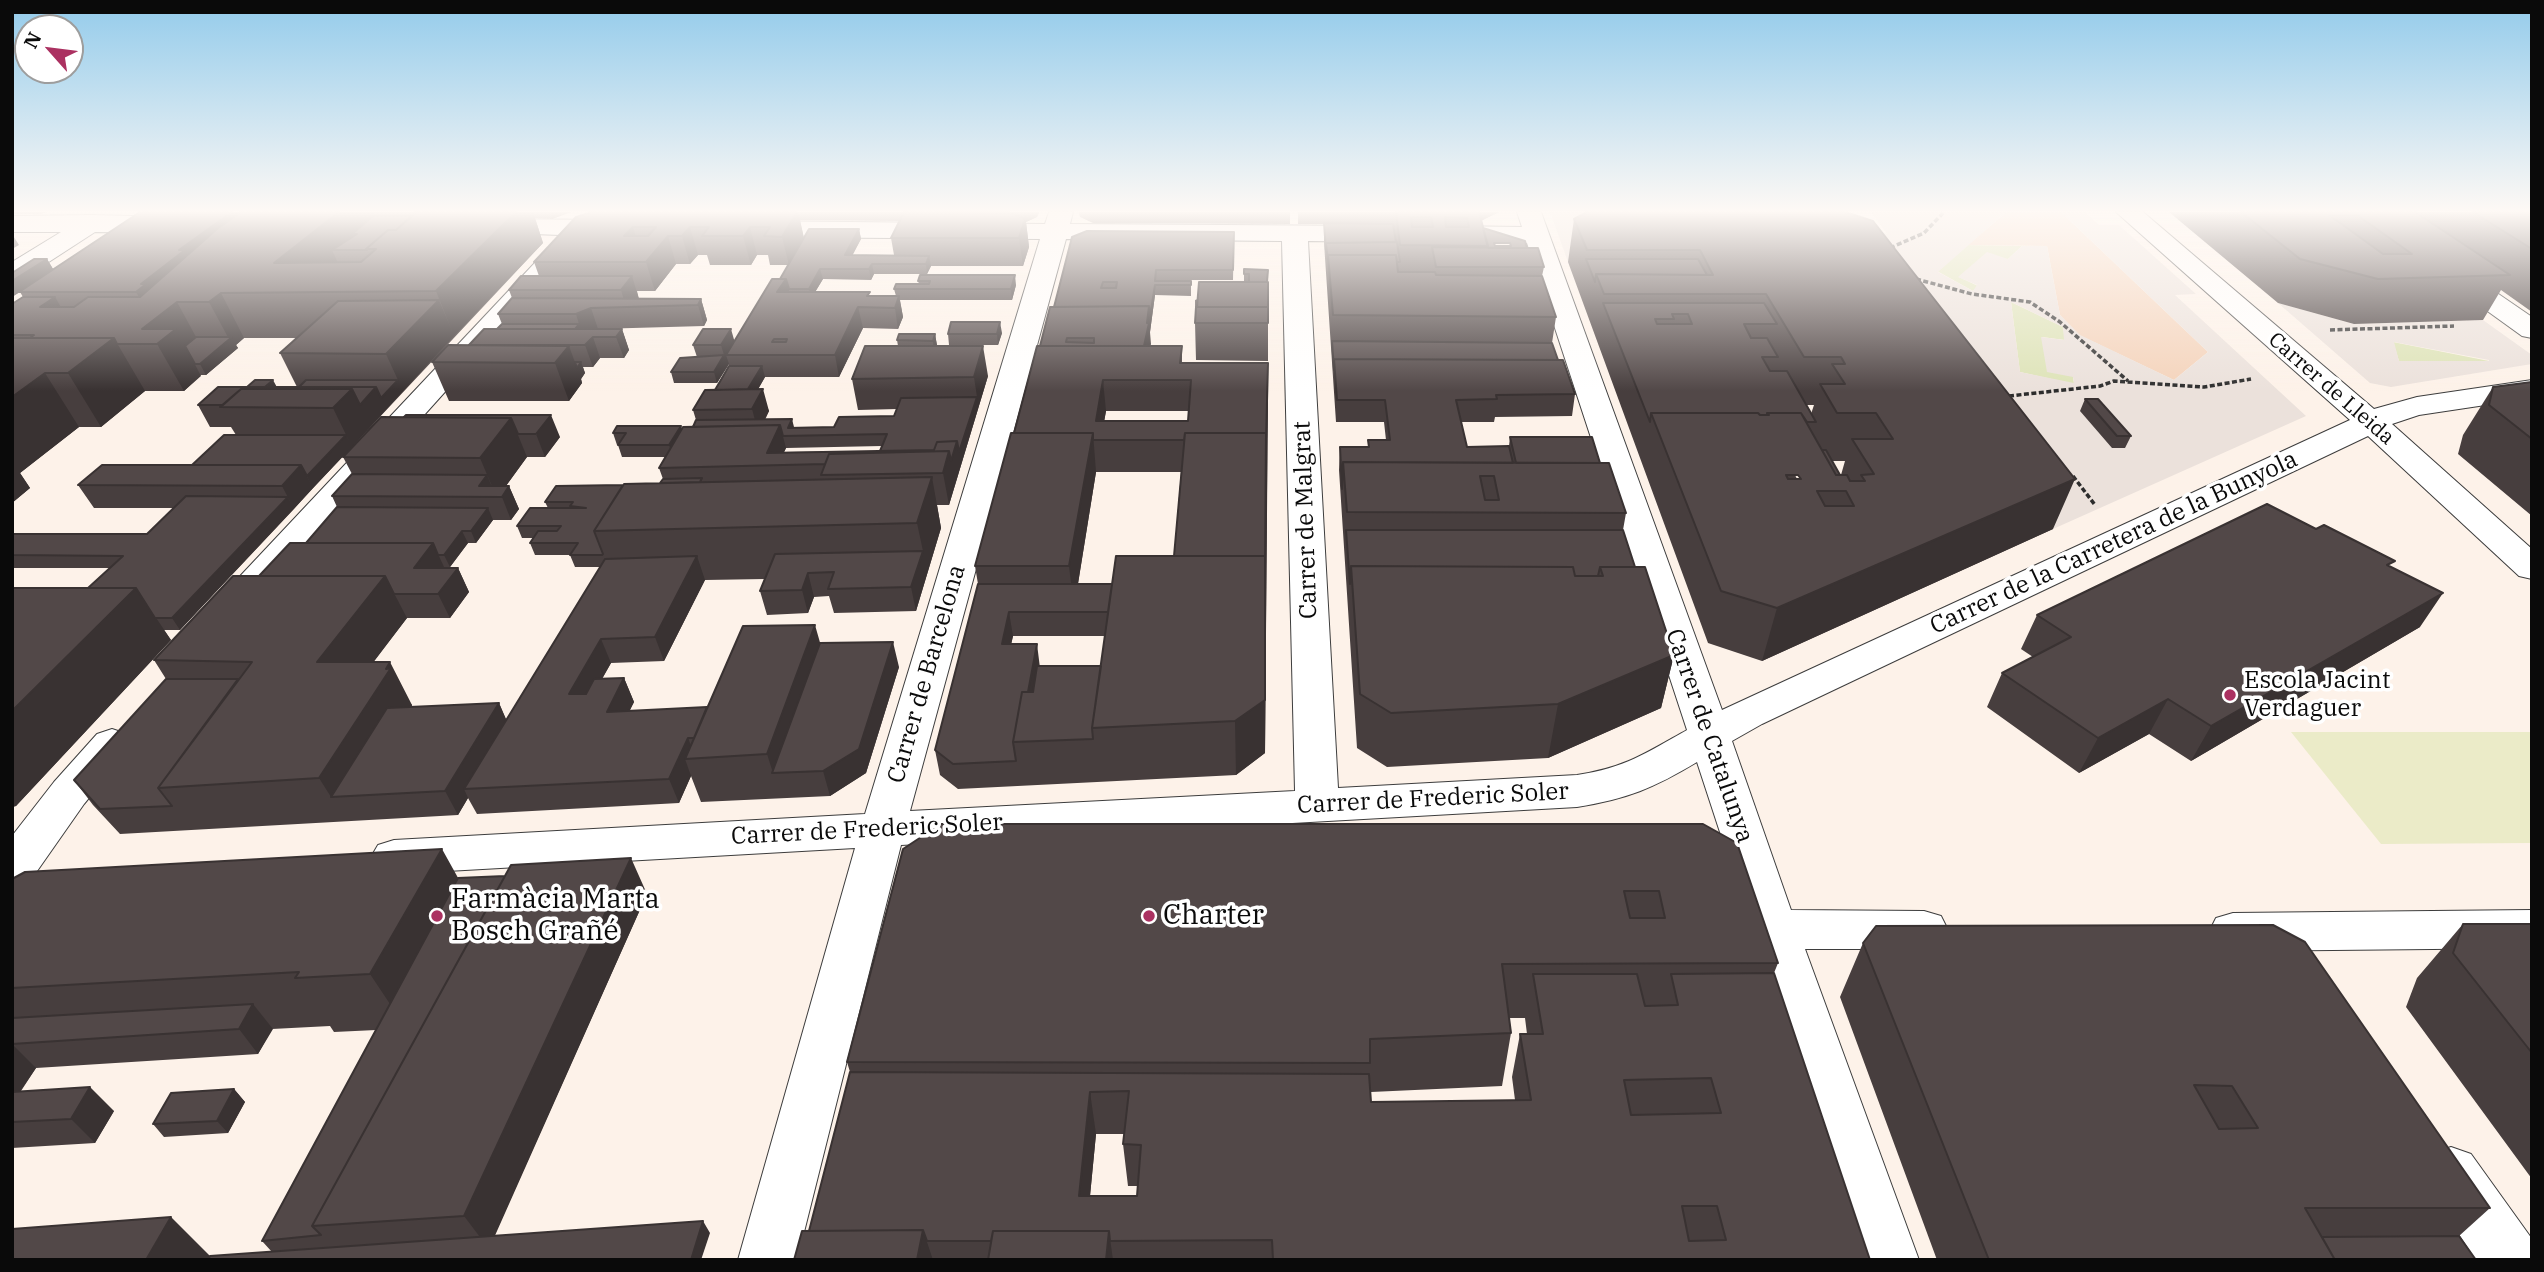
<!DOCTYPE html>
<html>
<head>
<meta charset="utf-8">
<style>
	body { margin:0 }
	#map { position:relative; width:2544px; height:1272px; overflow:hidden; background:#fdf2e9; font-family:"IBM Plex Serif",serif }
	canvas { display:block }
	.frame { position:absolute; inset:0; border:14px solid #0a0a0a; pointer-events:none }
	.north { position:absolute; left:14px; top:14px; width:70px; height:70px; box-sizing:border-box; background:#fff; border:2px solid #9d9d9d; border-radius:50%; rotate:298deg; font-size:19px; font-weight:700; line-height:28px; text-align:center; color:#0a0a0a }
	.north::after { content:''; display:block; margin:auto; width:24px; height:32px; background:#ab3161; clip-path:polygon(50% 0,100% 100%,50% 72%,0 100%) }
</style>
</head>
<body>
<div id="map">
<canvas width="2544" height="1272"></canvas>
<div class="frame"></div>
<div class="north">N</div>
</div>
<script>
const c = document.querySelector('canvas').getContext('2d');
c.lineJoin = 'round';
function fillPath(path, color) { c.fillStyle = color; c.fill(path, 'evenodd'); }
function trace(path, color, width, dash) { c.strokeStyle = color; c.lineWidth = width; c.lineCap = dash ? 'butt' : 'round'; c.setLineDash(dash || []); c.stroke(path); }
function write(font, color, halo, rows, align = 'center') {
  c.font = font + ' "IBM Plex Serif",serif'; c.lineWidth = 7; c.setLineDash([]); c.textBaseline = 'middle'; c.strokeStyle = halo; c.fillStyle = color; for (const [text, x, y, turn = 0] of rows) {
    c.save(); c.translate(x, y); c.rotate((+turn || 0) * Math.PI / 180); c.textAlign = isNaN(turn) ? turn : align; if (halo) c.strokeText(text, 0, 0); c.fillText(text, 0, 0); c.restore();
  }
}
const green = new Path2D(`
	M1967,245L2022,246L2008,259L1959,277L1978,286L1973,291L1937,271Z
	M2011,302L2063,327L2065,340L2042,337L2073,377L2074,384L2020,372Z
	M2393,342L2494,362L2399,361Z`);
const sand = new Path2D(`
	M2006,213H2062L2208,352L2174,380L2079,335L2060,315L2047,246L1967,245Z`);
const pitch = new Path2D(`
	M2291,732H2532V843L2381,844Z`);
const plaza = new Path2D(`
	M1550,212H1580L1610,227L1713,212H1846L1864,219L1858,224L1887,234L1871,212H2085L2099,225H2119L2196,294L2175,295L2306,416L2053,529L1568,262ZM2005,213H2062L2208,352L2174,380L2080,335L2060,315L2047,246H2022L2008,259L1987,252L1958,277L1977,285L1973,291L1938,272ZM2011,302L2063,327L2064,340L2041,337L2047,372L2073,377L2074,383L2020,372Z
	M2278,303L2354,324L2483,320L2532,355V364L2391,387L2370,383ZM2394,342L2489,360V361H2399Z`);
const path = new Path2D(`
	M1890,248L1924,233L1944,212
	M1916,279L1972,294L2030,302L2060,322L2128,381
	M2330,330L2454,326
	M2009,396L2100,386L2114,381L2204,387L2251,379
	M2073,476L2095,505`);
const minor = new Path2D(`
	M1049,212H1073L1070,224L1377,226L1386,229L1390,234L1386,239L1377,242L1308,241L1338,788L1577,775C1625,768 1646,753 1687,730L1527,243L1451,242L1442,239L1438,234L1442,229L1451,226L1522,227L1517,212H1541L1722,710L2350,420L2116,212H2143L2374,409L2417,397L2532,380V398L2419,415L2392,424L2532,549V579L2519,576L2368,436L1762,724L1732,741L1791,910L1924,911L1941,916L1948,930L1941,944L1924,949H1805L1919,1260H1860L1697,762C1654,788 1627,799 1577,807L901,845L797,1260H738L855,848L394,874L378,869L371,857L378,845L394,840L865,814L1040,239L751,237L742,234L738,229L742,224L751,221L1045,224ZM1066,239L1282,241L1295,791L910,811Z
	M2350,212H2379L2532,317V338L2522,336Z
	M92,215L173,217L182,220L186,225L182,230L173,233L95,232L21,280L12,282V262L61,232H12V216Z
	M485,219L618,220L627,223L631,228L627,233L586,235L238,622L225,626L212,622L206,614L212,606L561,235L476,232L472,227L476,222Z
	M112,729L127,734L133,744L84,804L28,884L12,889V836L54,782L97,734Z
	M2532,910V948L2233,951L2216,946L2209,932L2216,918L2233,913Z
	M2451,1147L2471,1154L2532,1239V1260H2476L2431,1192L2423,1173L2431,1154Z`);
const wall = new Path2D(`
	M12,212H48L40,214H12Z
	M140,212H571L552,219L535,218L543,243L180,630H164L171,640L16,806L12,807V588H88L110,568H12V534H147L174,508H94L78,485L192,465L236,435L231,427H210L198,405L277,387H297L280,353L298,338H244L236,345L238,348L206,375H201L184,391H145L101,427H79L20,473L30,488L12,503V304L23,297L20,292L12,297V273L47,259L53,269Z
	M592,212H1039L1037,217L1026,222L1029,247L1023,266H931L927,274H874L871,280L823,279L815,292L871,296H896L894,289L919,284L918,281L920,275L1016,285L1012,300H900L903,317L898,329L863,328L839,377H765L758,389L769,411L765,420L794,428L834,427L894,416L897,409L858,410L852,379L898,346L897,340L935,334L937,346L988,376L949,505H937L941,528L916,611L834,613L829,596L814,597L808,613L767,615L760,591L765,579L705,580L664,661L611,663L602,679L624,678L634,702L629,711L707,707L820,643L899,667L866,773L830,796L701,802L691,776L679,803L477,814L468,798L458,815L120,834L93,805L74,780L166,679L154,660L259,576L306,543L337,507L332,496L352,474L343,457L381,417L560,437L545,457H527L506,486H509L519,509L511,520H493L476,543H468L450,567L444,568H458L469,592L450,618H407L373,662L412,705V707L499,703L506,720L600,567H575L570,555H535L530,543L533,538H522L517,526L548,508L545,502L623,486L660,483L663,479L659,468L665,457H622L618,445H617L613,433L682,429L693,427L696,420L693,410L715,390L729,366V364L717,383H674L671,372L697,357L693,345L735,341L780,279L788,265H770L768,255H757L751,265H710L707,255H698L690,264H676L655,291H637L639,299H701L707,320L704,326L597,329H622L629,350L624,358H600L593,367H583L585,373L581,379L582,383L569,401H449L432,362L469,345L497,329L502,324L498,314L512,298L509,290L539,276L534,262ZM800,220L899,221L891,238L894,255H852L861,239L859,229L804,238ZM882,446L880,451L784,452L786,448Z
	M1079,212H1290V224L1093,223L1080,217Z
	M1298,212H1499L1481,221L1483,228L1527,248L1544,267L1542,276L1556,317L1552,343L1558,360L1575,394L1572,416L1495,417L1494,422H1461L1467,447L1509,446L1510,437L1600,463L1626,513L1623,530L1635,567L1674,655L1661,708L1548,758L1387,767L1357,748L1339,470L1340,447H1368V440H1386L1384,422H1336L1324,243V224H1298ZM1494,243H1510L1511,246H1495Z
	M1845,212L2053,529L1762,661L1708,643L1568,262L1574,219ZM1806,405H1814L1811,414ZM1832,461H1845L1841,475H1840ZM1795,475H1798L1801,479H1797Z
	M2169,212H2532V312L2501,290L2483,320L2354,324L2278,303Z
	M1234,232L1233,280H1157L1191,281V296L1155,295L1150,332V346H1182V363L1268,394L1265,753L1236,775L958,789L940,775L935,750L978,584L975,566L1014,433L1040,346L1054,307L1072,237ZM1106,411H1188V421H1104ZM1096,472H1181L1174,556L1112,584H1078ZM1013,636H1105L1101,666H1040L1011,644Z
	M1244,269L1268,270V361L1196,360L1195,323V300L1244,282Z
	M1002,333L998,345H949L948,334Z
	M2532,382V516L2458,454L2463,435L2493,387Z
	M2085,399L2131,436L2125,448H2112L2080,411Z
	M2391,567L2420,627L2191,761L2149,734L2079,773L1987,707L2002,673L2033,657L2021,649L2037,615Z
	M1703,824L1778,963L1774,973L1870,1260H794L809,1231L850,1072L847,1062ZM1509,1018H1525L1527,1034H1520L1512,1077L1515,1100L1371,1102V1092L1502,1086L1511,1033ZM1096,1134H1124L1123,1144L1128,1186H1138L1137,1196H1090Z
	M458,878L647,894L494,1236L710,1233L210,1256L272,1252L262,1241L376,1030L334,1032L330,1026L272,1029L258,1054L36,1068L21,1091L114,1111L95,1143L12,1148V879Z
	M2463,924H2532V1179L2406,1007L2417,978Z
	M2273,925L2490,1208L2459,1236L2476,1260H1937L1840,997L1863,943Z
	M234,1089L245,1102L228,1133L164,1137L153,1124Z`);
const shadedWall = new Path2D(`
	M232,212H278L177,302L202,348L191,357L201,376L184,391L157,344L142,329L153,321L136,292L141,284L179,250Z
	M339,212H372L382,236L352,234L359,250H332L341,270L274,263Z
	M516,212H533L543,243L454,336L436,291Z
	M550,212H571L552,219Z
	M797,212H798L804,239L789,265L782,237Z
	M1024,212H1039L1037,217L1026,222L1029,247L1023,266L1019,238L1025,221Z
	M1472,212H1499L1471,225Z
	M633,227L641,255L624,236Z
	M690,227L698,255L690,264L682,236Z
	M750,227L757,255L751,265L743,236Z
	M859,229L861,239L847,266L845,255Z
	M12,234L19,245L12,249Z
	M668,236L676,264L655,291L646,262Z
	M929,256L931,266L927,274L926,264Z
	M47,259L53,269L12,297V281Z
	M872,264L874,274L871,280L869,269Z
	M820,269L823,279L811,299L809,289Z
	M1015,275L1016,285L1012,300L1011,289Z
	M632,276L641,306L626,307L621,290Z
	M786,279L791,299L777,292Z
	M1155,285V295L1150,332L1151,344L1144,377L1142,355L1149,306Z
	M221,293L244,338L236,345L238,348L206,375L200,364L229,339L209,302Z
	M899,296L903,317L898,329L895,308Z
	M55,297L82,343L40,307Z
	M701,299L707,320L704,326L698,305Z
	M439,300L454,336L403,391L386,354Z
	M858,307L863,328L839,377L835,355Z
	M591,308L598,329L566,339L579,324L576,314Z
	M1000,322L1002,333L998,345L997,334Z
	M622,329L629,350L624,358L616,337Z
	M731,329L737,350L726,355L729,364L717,383L714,372L724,355L721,345Z
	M935,334L937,345L934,352L933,341Z
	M593,337L600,358L593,367L585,345Z
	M114,338L145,391L101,427L68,373Z
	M569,346L577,368L581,362L585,373L581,379L582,383L569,401L555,363Z
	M983,346L988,376L949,505L943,473L949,451L957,441L977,397L974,377Z
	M1268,363L1265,753L1236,775L1235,721Z
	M762,366L765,377L747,409L742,400Z
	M45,373L79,427L20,473L30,488L12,503V397Z
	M273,380L279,391L254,398Z
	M398,380L403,391L352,447L333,408L352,389L376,387Z
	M1103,380L1106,411L1101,440L1096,421Z
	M763,389L769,411L758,431L752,409Z
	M551,415L560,437L545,457L536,434Z
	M511,418L527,457L497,498L480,458Z
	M792,419L795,431L788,428Z
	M780,425L786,448L778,465L767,453Z
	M681,426L685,438L673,457L669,445Z
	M1093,433L1096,472L1074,608L1069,566Z
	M346,435L352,447L313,488L307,476Z
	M301,465L313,488L294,509L282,486Z
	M487,475L496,497L479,486Z
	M932,477L941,528L916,611L911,587L923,551L917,523Z
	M2075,479L2053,529L1762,661L1777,608Z
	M509,486L519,509L511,520L502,497Z
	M288,497L294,509L180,630L172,618Z
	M488,508L493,520L476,543L471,531Z
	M462,531L468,543L450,567L444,555Z
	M433,543L444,567L426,591L414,568Z
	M697,556L705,580L664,661L655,637Z
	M458,568L469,592L450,618L438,594Z
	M808,573L814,597L808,613L802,590Z
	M385,576L407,618L341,705L317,662Z
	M136,588L171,640L16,806L12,807V711Z
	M2443,593L2420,627L2191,761L2211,726Z
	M1009,612L1013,636L1006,668L1002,644Z
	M815,625L827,667L773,773L767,754Z
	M601,639L611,663L579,719L569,694Z
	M893,642L899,667L866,773L830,796L823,771Z
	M1037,644L1040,668L1019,742Z
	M1674,655L1661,708L1548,758L1558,704Z
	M390,662L412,705L331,797L319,778Z
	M624,678L634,702L617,737L607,712Z
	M2168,699L2149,734L2079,773L2098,738Z
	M499,703L510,728L464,789L468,798L458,815L445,791Z
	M688,738L696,759H685L691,776L679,803L669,779Z
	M442,849L472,903L406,1028L370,974Z
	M631,858L647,894L489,1249L464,1216Z
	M253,1004L273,1029L258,1054L239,1029Z
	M12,1044L36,1068L12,1103Z
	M90,1087L114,1111L95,1143L71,1119Z
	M234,1089L245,1102L228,1133L217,1121Z
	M1090,1092L1096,1134L1086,1237L1079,1196Z
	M171,1217L214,1260H146Z
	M703,1221L710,1233L701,1260H691Z
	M923,1230L933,1260H917Z
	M1109,1231L1113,1260H1106Z`);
const building = new Path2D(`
	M140,212H232L179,250H185L141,284H146L136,292H19Z
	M241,212H339L274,263L361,262L376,249H366L388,230H396L416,212H516L436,291L221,293L209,302H177L142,329H176L157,344H117L114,338H30L34,335H12V304L23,297H55L40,307H74L88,297H140L217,229Z
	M592,212H797L782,237L764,236L770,227H750L743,236H702L709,227H690L682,236H668L646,262H534L576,217ZM633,227H656L648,236H624Z
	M904,212L1013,213L1025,219L1019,238H891Z
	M1396,212H1479L1488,246L1400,245ZM1411,217H1431L1433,227H1412ZM1445,217L1467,218L1469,227H1446Z
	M1587,212H1845L1873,221L2075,479L1777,608L1721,591L1651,413H1758L1760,415H1769L1767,413H1801L1836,475H1847L1850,481H1865L1861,475L1874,474L1852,439H1893L1876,413H1837L1820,384H1845L1832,364H1845L1841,357H1804L1766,294H1604L1596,274L1713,275L1700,250H1587L1574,219ZM1786,475H1798L1801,479H1788ZM1817,491H1846L1854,506H1825Z
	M2241,212H2415L2510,275L2378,279L2300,259ZM2329,215H2357L2412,254H2383Z
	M2473,212H2532V249Z
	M373,216H412L396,230H388L366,249L367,250H332L357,234H352Z
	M1324,223L1393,224L1396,242L1326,243V251Z
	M1483,228L1525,241L1527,248H1488ZM1494,243H1510L1511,246H1495Z
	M809,229H859L845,255L929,256L926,264H872L869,269H820L809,289H789L786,279H780Z
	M1087,231L1234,232L1233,270H1156L1155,281H1191V285H1155L1150,317L1149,306L1054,307L1072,237ZM1103,282H1117L1116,288H1101Z
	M1397,242L1400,262H1397L1396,255H1328V261L1326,243Z
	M1432,247L1538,248L1544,267H1436Z
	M1328,255H1396L1398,272H1435L1436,275L1542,276L1556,317L1333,315Z
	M34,259H47L12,281V273Z
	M1586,259H1698L1707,275L1596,274L1595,282Z
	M1244,269L1268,270L1267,282H1249V274H1244Z
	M920,275H1015L1011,289H894L896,284H929L930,281H918Z
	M521,276H632L621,290H509Z
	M772,279H786L777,292H870L867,296H899L895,308L858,307L835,355H726ZM774,339H787L786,342H772Z
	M1199,282H1268V307H1197Z
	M512,298L701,299L698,305L591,308L576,314H498Z
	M439,300L386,354L280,353L338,301Z
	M1603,303H1764L1777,324H1744L1751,338H1767L1778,357H1762L1770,371H1787L1816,422H1807L1801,413H1767V415H1760L1758,413H1651L1650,422ZM1672,314H1688L1692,324H1657L1655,319H1674Z
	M1149,306L1147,323H1149L1144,346H1040L1050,307ZM1067,338H1094V343L1066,342Z
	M1196,307H1268V323H1195Z
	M951,322H1000L997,334H948Z
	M502,324H579L575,329H497Z
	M484,329H622L616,337H593L585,345H469Z
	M703,329H731L721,345H693Z
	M899,334H935L933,341L897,340Z
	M196,337H232L200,364H195L185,346Z
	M12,338H114L68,373H45L12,397Z
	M1332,341L1552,343L1558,360L1334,359V370Z
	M448,345L569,346L555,363L432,362Z
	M865,346H983L974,377L852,379Z
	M1037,346H1182L1180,363H1268L1266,440V433H1185L1184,440H1093V433H1014ZM1103,380H1191L1188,421H1096Z
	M724,355L714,372H671L680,358Z
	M1334,359L1563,360L1575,394L1496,395L1497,399L1456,400L1467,447L1509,446L1513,463L1343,462L1342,489L1340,447H1369L1368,440H1390L1385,400H1337Z
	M575,362H581L577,368Z
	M729,366H762L748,389L715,390Z
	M255,380H273L265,387H247Z
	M306,380H398L381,398L376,387H299Z
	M2532,382V439L2489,405L2493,387Z
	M218,387H376L360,405L352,389H241L223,405H198Z
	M241,389H352L333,408L220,407Z
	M763,389L752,409L693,410L705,390Z
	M977,397L959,452L957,441L937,442L934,450L880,451L887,434L783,436L780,425L693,427L696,420L792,419L788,428L834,427L839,417L894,416L901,398Z
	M2085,399H2098L2131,436H2117Z
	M406,415H551L536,434H518L511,418L404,417Z
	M381,417L511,418L480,458L343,457Z
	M780,425L767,453L934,450L937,442L957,441L951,461L949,451L829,454L825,464L659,468L683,427Z
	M617,426H681L669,445H618L626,433H613Z
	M1011,433H1093L1069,566H975Z
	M1185,433H1266L1265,566V556H1174Z
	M224,435H346L307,476L301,465H192Z
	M1510,437H1592L1600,463H1516Z
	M1822,450H1826L1840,475H1836Z
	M949,451L943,473L821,475L829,454Z
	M1343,462L1609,463L1626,513L1347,512ZM1480,476H1494L1499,500H1485Z
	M102,465H301L282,486L78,485Z
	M352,474L487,475L479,486H509L502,497L332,496Z
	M932,477L917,523L594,531L624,484Z
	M702,478L700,482L660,483L663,479Z
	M623,485L594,531L603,554L602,555H570L578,543H530L538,531H557L561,526H517L530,508H586L570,506L573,502H545L556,486Z
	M186,496L288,497L172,618H155L136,588H88L123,556L12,555V534H147Z
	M2267,504L2316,529L2324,525L2395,561L2387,565L2443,593L2211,726L2168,699L2098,738L2002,673L2071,637L2037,615Z
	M337,507L488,508L471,531H462L444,555H438L433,543H306Z
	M1346,530H1623L1635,567H1600L1598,576H1575L1573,567L1351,566L1350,584Z
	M290,543H433L414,568H458L438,594H394L385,576H259Z
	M923,551L911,587L828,589L834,572L808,573L802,590L760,591L775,554Z
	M697,556L655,637L601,639L569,694H586L594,679L624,678L607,712L707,707L694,738H688L669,779L464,789L605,559Z
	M1116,556H1265V700L1235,721L1092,728Z
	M1351,566L1573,567L1575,576H1603L1600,567H1645L1674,655L1558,704L1391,713L1360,694Z
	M233,576H385L317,662H390L386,669L391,668L319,778L158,788L252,662L154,660Z
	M978,584H1112L1108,612H1009L1002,644H1037L1028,692H1022L1013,742L1016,761L953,764L935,750Z
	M12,588H136L12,711Z
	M815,625L767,754L685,759L743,626Z
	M893,642L859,749L823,771L772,773L820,643Z
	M1037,666H1101L1092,728L1093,739L1013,742L1022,692H1033Z
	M166,679H238L158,788L172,806L100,809L74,780Z
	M499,703L445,791L331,797L387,708Z
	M941,824H1703L1737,843L1778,963L1502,964L1511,1033L1370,1039V1063L847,1062L903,849ZM1624,891H1659L1665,918H1630Z
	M442,849L370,974L295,978L299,972L12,988V879L25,872Z
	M631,858L464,1216L312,1226L511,865Z
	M505,876L312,1226L321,1235L262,1241L458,878Z
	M2463,924H2532V1053L2453,953Z
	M2273,925L2305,942L2490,1208H2305L2335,1260H1989L1863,943L1876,926ZM2194,1085L2232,1086L2258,1128L2219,1129Z
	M1774,973L1870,1260H1273L1272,1240L1110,1241L1109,1231H993L991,1241H927L923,1230L809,1231L850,1072L1369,1074L1371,1102L1531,1100L1520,1034H1543L1533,974H1637L1645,1006L1678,1005L1671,974ZM1711,1078L1721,1113L1631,1115L1624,1080ZM1129,1091L1123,1144L1141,1145L1137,1196H1079L1090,1092ZM1682,1206H1717L1726,1240L1689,1241Z
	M253,1004L239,1029L12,1044V1018Z
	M90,1087L71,1119L12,1122V1092Z
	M234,1089L217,1121L153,1124L171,1093Z
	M171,1217L146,1260H12V1229Z
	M703,1221L691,1260H208L210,1256Z
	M923,1230L917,1260H794L802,1231Z
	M993,1231H1109L1106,1260H988Z
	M2459,1236L2476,1260H2335L2322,1237Z`);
const markers = [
	[2230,695,7,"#ab3161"],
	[437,916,7,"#ab3161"],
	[1149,916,7,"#ab3161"]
];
const farStreetnames = [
	["Carrer de Lleida",2331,389,41]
];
const streetNames = [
	["Carrer de Malgrat",1306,520,-92],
	["Carrer de la Carretera de la Bunyola",2114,543,-25],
	["Carrer de Barcelona",927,674,-74],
	["Carrer de Catalunya",1709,736,71],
	["Carrer de Frederic Soler",1433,799,-3],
	["Carrer de Frederic Soler",867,830,-3]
];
const poiNames = [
	["Escola Jacint",2244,681],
	["Verdaguer",2244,709]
];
const nearPoinames = [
	["Farmàcia Marta",451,900],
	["Bosch Grañé",451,932],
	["Charter",1163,916]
];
fillPath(green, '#dde3b7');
fillPath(sand, '#f4d3bb');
fillPath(pitch, '#ebebc8');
fillPath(plaza, '#ebe1db');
trace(minor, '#3d3d3d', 2);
trace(path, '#2c2c2c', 3.5, [5, 2.5]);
fillPath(minor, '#fff');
fillPath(wall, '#473e3e');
fillPath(shadedWall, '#393232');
fillPath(building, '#524848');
trace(building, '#393232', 2);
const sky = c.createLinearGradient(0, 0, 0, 391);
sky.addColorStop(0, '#93cbeb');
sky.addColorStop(0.54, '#fef9f5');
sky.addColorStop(1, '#fef9f500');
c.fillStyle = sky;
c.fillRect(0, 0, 2544, 391);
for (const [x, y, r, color] of markers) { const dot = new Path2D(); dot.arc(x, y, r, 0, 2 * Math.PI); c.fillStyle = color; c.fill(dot); trace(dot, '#fff', 2.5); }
write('21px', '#0a0a0a', '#fff', farStreetnames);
write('24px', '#0a0a0a', '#fff', streetNames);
write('24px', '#0a0a0a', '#fff', poiNames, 'left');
write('28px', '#0a0a0a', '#fff', nearPoinames, 'left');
</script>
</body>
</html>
